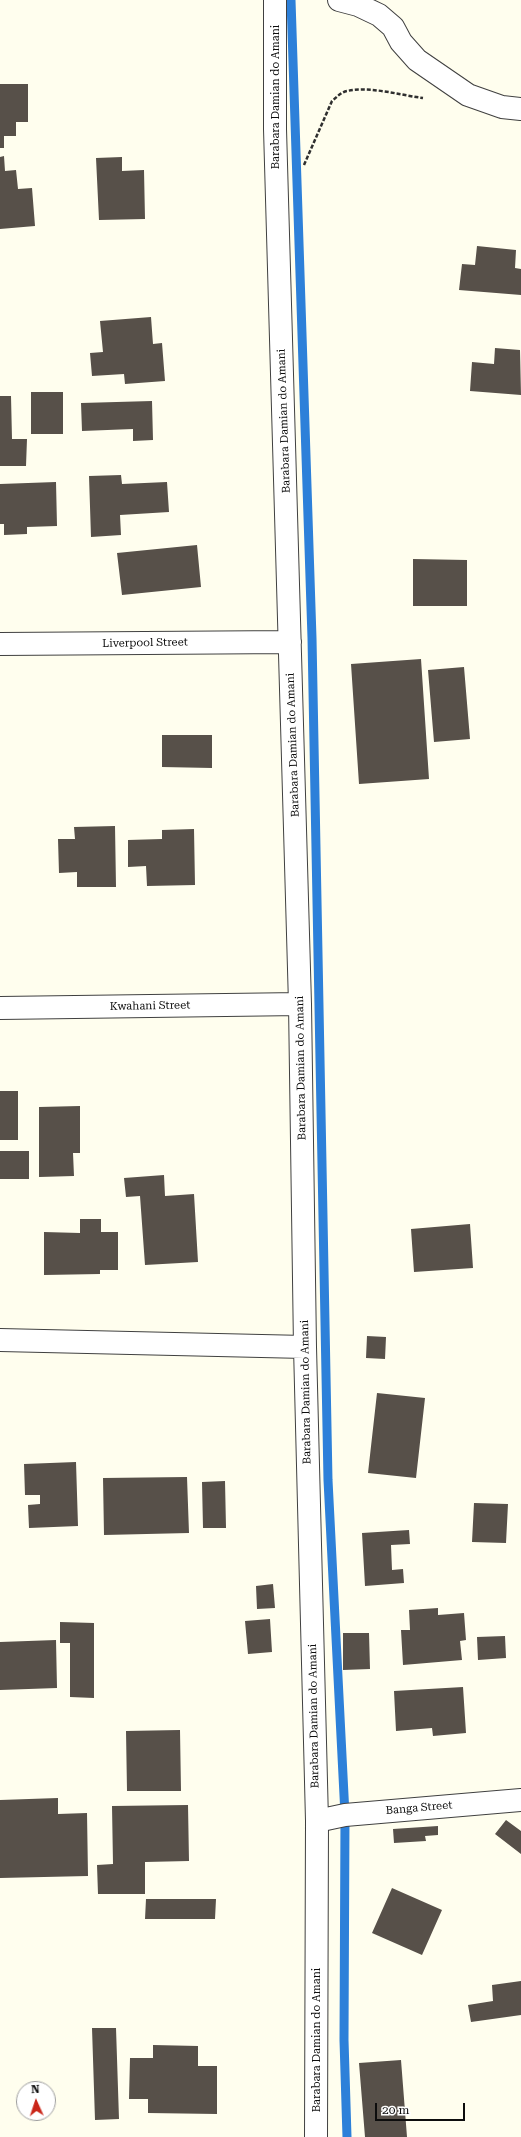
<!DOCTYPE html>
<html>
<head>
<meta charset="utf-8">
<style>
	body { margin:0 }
	#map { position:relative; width:521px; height:2137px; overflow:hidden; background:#fffeee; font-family:"Roboto Serif",serif }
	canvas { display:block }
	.north { position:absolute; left:16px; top:2081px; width:40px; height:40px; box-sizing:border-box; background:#fff; border:1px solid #9e9e9e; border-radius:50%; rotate:357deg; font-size:11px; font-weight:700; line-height:16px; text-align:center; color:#0d0d0d }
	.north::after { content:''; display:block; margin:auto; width:14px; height:18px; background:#ca2619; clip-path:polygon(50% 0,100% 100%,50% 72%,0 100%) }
	.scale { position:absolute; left:375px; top:2103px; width:90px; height:18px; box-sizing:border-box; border:2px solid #0d0d0d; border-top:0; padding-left:5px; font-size:12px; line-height:14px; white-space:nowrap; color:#0d0d0d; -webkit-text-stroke:3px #fff; paint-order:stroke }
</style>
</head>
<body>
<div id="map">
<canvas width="521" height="2137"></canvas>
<div class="north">N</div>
<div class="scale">20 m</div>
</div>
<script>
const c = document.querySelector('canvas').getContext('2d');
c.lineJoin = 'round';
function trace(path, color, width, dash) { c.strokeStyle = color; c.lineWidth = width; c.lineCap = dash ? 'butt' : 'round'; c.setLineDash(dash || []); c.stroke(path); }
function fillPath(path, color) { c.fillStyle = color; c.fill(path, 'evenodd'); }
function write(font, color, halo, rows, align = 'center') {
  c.font = font + ' "Roboto Serif",serif'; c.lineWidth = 4; c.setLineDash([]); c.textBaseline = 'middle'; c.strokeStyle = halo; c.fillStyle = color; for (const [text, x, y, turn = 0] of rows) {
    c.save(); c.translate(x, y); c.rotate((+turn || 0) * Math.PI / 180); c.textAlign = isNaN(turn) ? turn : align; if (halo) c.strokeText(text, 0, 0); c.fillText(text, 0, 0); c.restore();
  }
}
const stream = new Path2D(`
	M291,0L312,638L328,1480L345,1815L344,2040L347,2137`);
const building = new Path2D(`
	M0,84H28V122H16V136H4V148H0Z
	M4,156L5,171L16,170L18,189L32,188L35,226L0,229V157Z
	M122,157V171L144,170L145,219L99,220L96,158Z
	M477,246L516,250L515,268L521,269V295L459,290L462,264L475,265Z
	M151,317L153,344L162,343L165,381L125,384L124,374L92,376L90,353L103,352L100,321Z
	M495,348L520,350L521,395L470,391L472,362L494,364Z
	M31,392H63V434H31Z
	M0,396H11L12,439H27L26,466H0Z
	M152,401L153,440L133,441V429L82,431L81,403Z
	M121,475L122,484L167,482L169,512L120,515L121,535L91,537L89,476Z
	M56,482L57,526L27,527V534L4,535V524H0V484Z
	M197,545L201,587L122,595L117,553Z
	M413,559L467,560V606H413Z
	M421,659L429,779L359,784L351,664Z
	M464,667L470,739L434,742L428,670Z
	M162,735H212V768L162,767Z
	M115,826L116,887H77V872L59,873L58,839H75L74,827Z
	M194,829L195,885L147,886L146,866L128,867V840L162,839V830Z
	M0,1091H18V1140H0Z
	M80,1106V1153H73L74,1176L39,1177V1107Z
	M0,1151H29V1179H0Z
	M164,1175L165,1196L194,1194L198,1262L145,1265L140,1196L126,1197L124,1178Z
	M80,1219H101V1232H118V1270H100V1274L44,1275V1232L80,1233Z
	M470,1224L473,1268L414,1272L411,1229Z
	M367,1336L386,1337L385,1359L366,1358Z
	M377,1393L425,1398L416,1478L368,1473Z
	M76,1462L78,1526L29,1528L28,1505L40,1504V1495H25L24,1464Z
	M187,1477L189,1533L104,1535L103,1478Z
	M225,1481L226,1528H203L202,1482Z
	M474,1503L508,1504L506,1543L472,1542Z
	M409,1530L410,1544L391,1545L392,1570L403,1569L404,1583L365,1586L362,1533Z
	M273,1584L275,1608L257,1609L256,1586Z
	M438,1608V1615L464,1613L466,1640L460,1641L462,1660L403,1665L401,1630H410L409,1610Z
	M270,1619L272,1652L248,1654L245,1621Z
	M60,1622L94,1623V1698L70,1697V1643H60Z
	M343,1633H369L370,1669L343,1670Z
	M505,1636L506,1658L478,1660L477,1637Z
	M56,1640L57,1688L0,1690V1642Z
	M463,1687L466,1733L433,1736L432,1728L396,1731L394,1691Z
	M180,1730L181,1791H127L126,1731Z
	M58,1798V1814L87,1813L88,1876L0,1878V1800Z
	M188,1805L189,1861L145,1862V1894H98L97,1865L113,1864L112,1806Z
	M506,1820L521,1831V1854L495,1834Z
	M438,1826V1835L425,1836L426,1841L394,1843L393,1829Z
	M392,1888L442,1910L422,1955L372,1933Z
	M146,1899H216L215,1919H145Z
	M521,1981V2015L471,2022L468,2005L493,2001L492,1985Z
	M92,2028H116L119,2119L95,2120Z
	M153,2045L198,2046V2066H217V2114L148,2113V2099H129L130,2058H153Z
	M401,2060L407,2137H365L359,2063Z`);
const path = new Path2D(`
	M304,165L332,101C337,97 341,92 347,91C371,86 399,95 423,98`);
const minor = new Path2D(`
	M275,0V129L300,1004L305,1347L317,1821L316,2137
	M339,0L358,5L379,15L393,27L401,42L417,60L468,95L502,107L521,109
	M0,644L290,642
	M0,1008L300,1004
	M0,1340L305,1347
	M317,1821L345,1815L521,1800`);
const streetNames = [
	["Barabara Damian do Amani",276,97,-90],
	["Barabara Damian do Amani",284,421,-92],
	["Liverpool Street",145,643,-1],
	["Barabara Damian do Amani",293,745,-92],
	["Kwahani Street",150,1006,-1],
	["Barabara Damian do Amani",301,1068,-91],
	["Barabara Damian do Amani",306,1392,-91],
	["Barabara Damian do Amani",314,1716,-91],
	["Banga Street",419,1808,-5],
	["Barabara Damian do Amani",317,2040,-90]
];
trace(stream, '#2d80d9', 9);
fillPath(building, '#575049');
trace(minor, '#404040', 24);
trace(path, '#2f2f2f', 2.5, [4, 2]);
trace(minor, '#fff', 22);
write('11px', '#0d0d0d', '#fff', streetNames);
</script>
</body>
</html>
